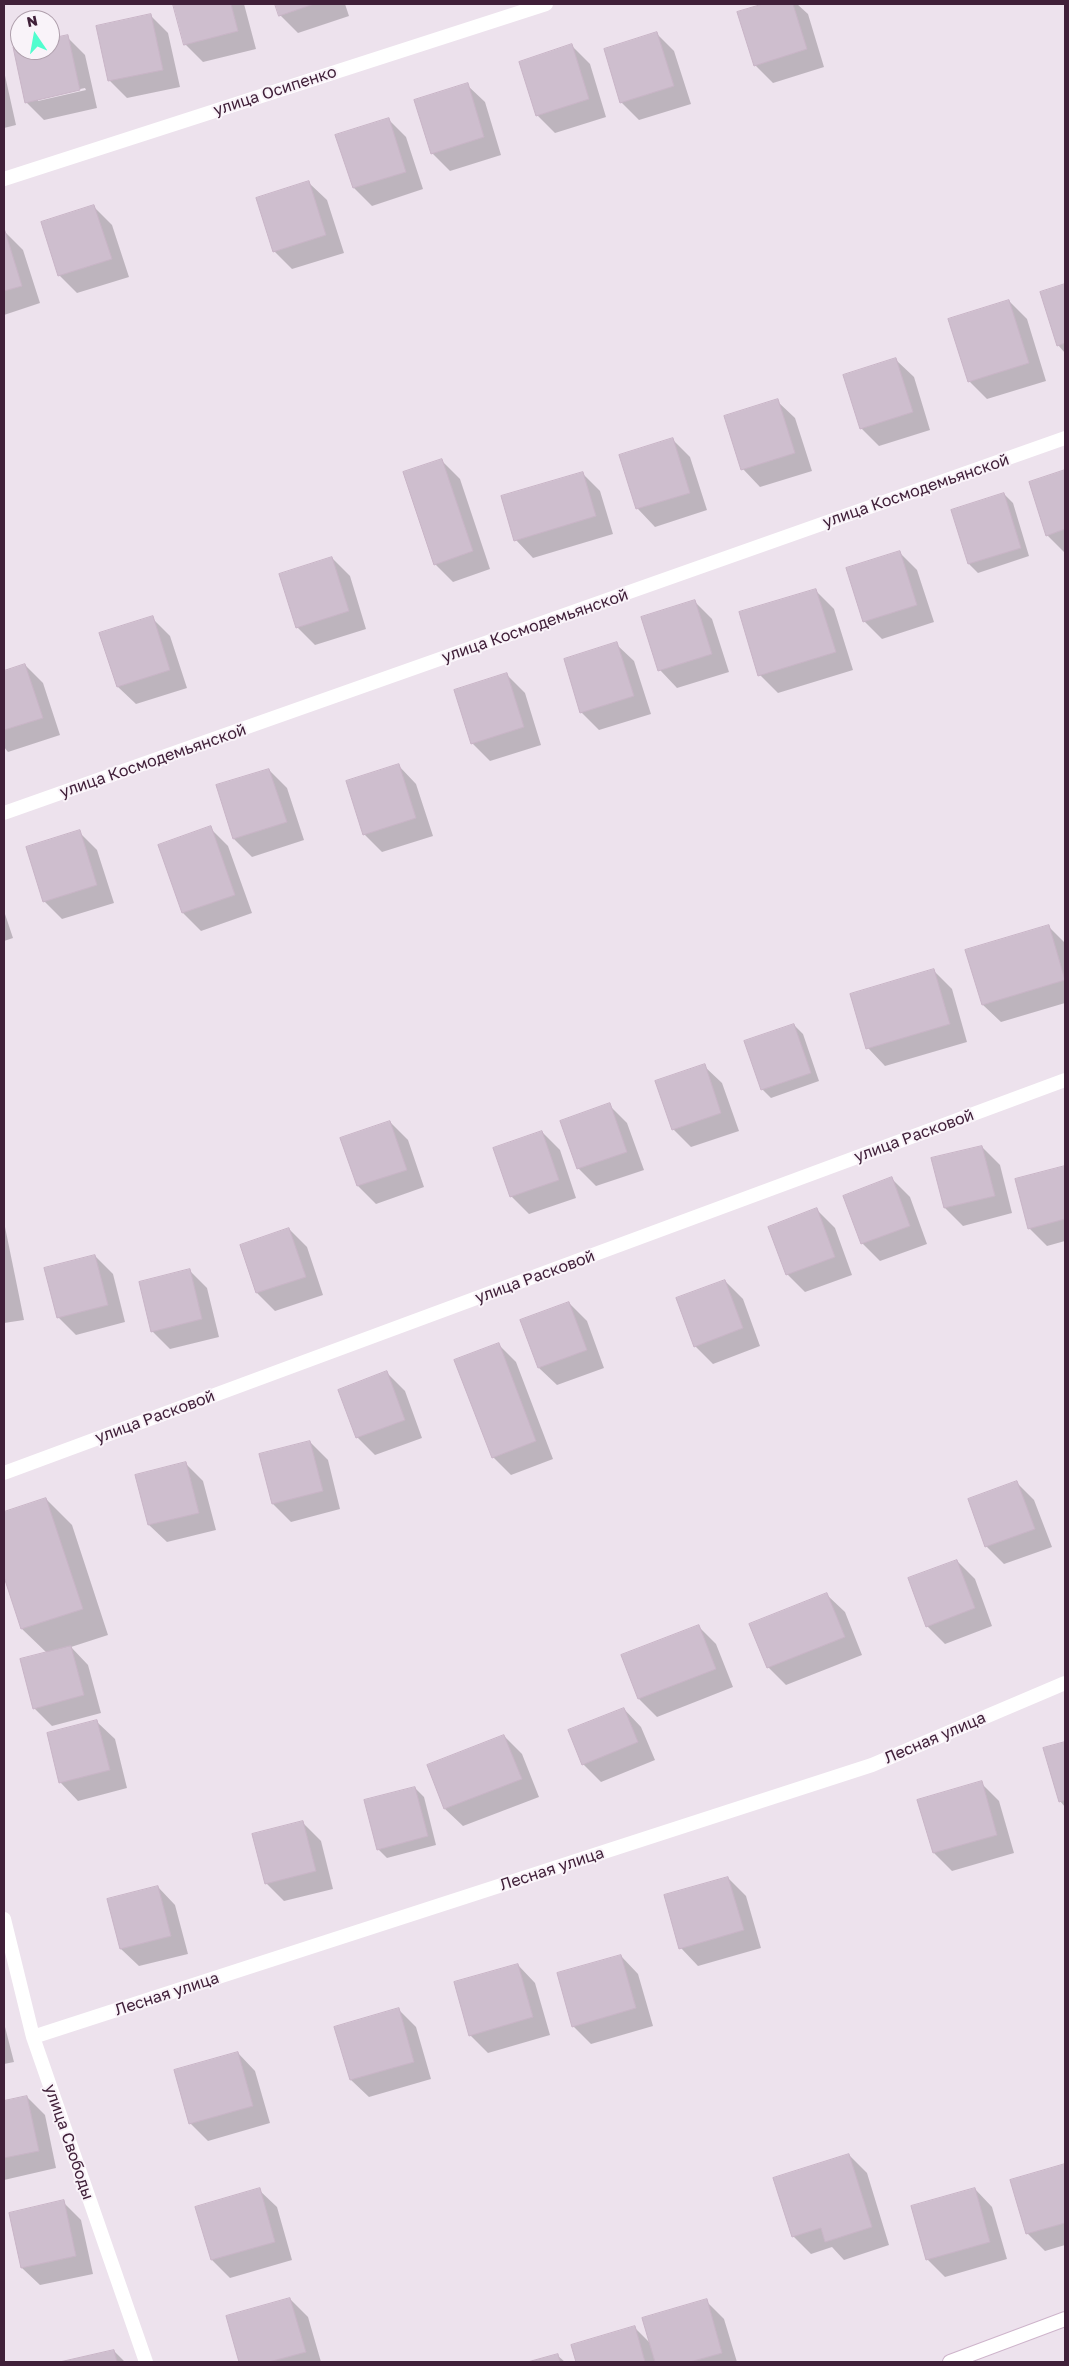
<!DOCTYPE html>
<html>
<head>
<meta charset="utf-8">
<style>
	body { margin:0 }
	#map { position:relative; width:1069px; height:2366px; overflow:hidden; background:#ede2ed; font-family:"Golos Text",sans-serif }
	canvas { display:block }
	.frame { position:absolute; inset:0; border:5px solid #402039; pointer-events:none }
	.north { position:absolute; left:10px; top:10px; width:50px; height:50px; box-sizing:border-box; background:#f9f3f9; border:1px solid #af9fac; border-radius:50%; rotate:348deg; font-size:14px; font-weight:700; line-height:20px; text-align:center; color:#402039 }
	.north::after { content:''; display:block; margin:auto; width:18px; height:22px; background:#50fdce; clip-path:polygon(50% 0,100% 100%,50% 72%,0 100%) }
</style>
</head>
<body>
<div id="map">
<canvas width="1069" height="2366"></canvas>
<div class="frame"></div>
<div class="north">N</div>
</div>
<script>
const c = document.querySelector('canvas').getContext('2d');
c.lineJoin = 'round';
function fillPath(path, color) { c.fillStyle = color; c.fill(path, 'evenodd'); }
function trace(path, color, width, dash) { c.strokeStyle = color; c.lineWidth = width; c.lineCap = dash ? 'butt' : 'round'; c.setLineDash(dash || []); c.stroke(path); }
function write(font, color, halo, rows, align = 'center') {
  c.font = font + ' "Golos Text",sans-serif'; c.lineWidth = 4; c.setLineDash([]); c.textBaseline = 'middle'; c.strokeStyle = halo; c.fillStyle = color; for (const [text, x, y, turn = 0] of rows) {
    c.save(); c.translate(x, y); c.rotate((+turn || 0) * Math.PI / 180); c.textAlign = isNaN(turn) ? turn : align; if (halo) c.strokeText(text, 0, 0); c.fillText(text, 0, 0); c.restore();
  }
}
const shadow = new Path2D(`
	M174,4H244L256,49L203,62L185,44Z
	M276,4H345L349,16L298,33L280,15Z
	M767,4H797L808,14L824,67L773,83L755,65L739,13Z
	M150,15L168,33L180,87L127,98L110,81Z
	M656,33L674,51L691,104L639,120L621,102Z
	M67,37L85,55L97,108L44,120L26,102L14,48L50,50V40ZM85,88L86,90L38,101V98Z
	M572,46L590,64L606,117L555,133L537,115Z
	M4,71L16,125L4,128Z
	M467,85L485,102L501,155L450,171L432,153Z
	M388,119L406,137L423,189L372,206L354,188Z
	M309,183L327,200L344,253L292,269L274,251Z
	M94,207L112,225L129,277L77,293L59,275Z
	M5,232L23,250L40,303L4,315Z
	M1065,285V353L1058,345L1041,293Z
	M1009,301L1027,319L1046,381L987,399L969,381Z
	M896,360L914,377L930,430L879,446L861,428Z
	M777,401L795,418L812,471L760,487L743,469Z
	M672,439L690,457L707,510L655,527L638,509L621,456Z
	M442,461L460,479L490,569L453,582L435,564Z
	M1065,471V553L1047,535L1030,483Z
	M582,473L600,491L613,534L533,558L516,540Z
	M1004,494L1013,503L1029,556L978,573L969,564L952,511Z
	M899,552L917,570L934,622L882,639L864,621Z
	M332,558L350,576L366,629L315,645L297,627Z
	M816,591L834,609L853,670L778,693L760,675Z
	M694,601L712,619L729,672L677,688L660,670Z
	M152,618L170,636L187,688L136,704L118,687Z
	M616,644L634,661L651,714L599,730L581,712Z
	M25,665L43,683L60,735L8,752L4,747V672Z
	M507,675L525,693L541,745L490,761L472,743Z
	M399,766L416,784L433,836L382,852L364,834Z
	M269,770L287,788L304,840L252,857L234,839L218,786Z
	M210,828L228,846L252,913L201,931L183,913Z
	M79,832L97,850L114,903L62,919L44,901Z
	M4,911L13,938L4,941Z
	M1049,927L1065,943V1003L1001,1022L983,1005Z
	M934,971L952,989L967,1042L885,1066L868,1048Z
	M794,1025L803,1034L819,1081L771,1098L762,1089Z
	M704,1066L722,1083L739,1131L691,1147L673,1129Z
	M609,1105L627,1123L644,1170L596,1186L578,1168Z
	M390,1122L408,1140L424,1187L376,1204L358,1186Z
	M542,1132L560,1150L576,1198L529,1214L511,1196Z
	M982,1147L1000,1165L1012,1213L963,1226L945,1208L933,1159Z
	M1065,1167V1241L1047,1246L1029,1228L1017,1179Z
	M892,1179L910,1197L927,1244L880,1261L862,1243Z
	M817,1210L835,1228L852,1275L805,1292L787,1274Z
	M4,1222L24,1320L4,1323Z
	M289,1229L307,1247L323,1295L275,1311L257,1293L241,1246Z
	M95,1256L113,1274L125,1322L76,1335L58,1317Z
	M189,1270L207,1288L219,1337L170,1349L152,1331Z
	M725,1281L743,1299L760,1346L713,1364L695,1346Z
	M569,1303L587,1321L604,1368L557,1385L539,1368Z
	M498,1344L516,1362L553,1459L511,1475L493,1457Z
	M387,1373L405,1391L422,1438L375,1455L357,1437Z
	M310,1442L328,1460L340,1509L291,1522L273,1504Z
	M185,1463L203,1481L216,1530L167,1542L149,1525Z
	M1016,1482L1034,1500L1052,1547L1004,1564L987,1547L969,1500Z
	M46,1499L72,1525L108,1635L71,1647L88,1665L101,1713L52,1726L34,1708L47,1653L22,1629L4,1573V1513Z
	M957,1561L975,1579L992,1626L945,1644L927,1626Z
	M827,1595L845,1612L862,1655L786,1685L768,1667Z
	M698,1626L716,1644L733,1687L657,1717L639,1699L622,1656Z
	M624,1709L641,1727L655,1760L601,1782L583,1764Z
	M97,1722L115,1739L127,1788L78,1801L61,1783L48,1734Z
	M504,1736L522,1754L539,1797L463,1826L445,1809Z
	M1065,1743L1064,1799L1065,1807L1060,1801L1045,1749Z
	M981,1783L999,1801L1014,1853L952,1871L934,1853L919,1801Z
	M415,1788L424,1797L436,1845L387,1858L378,1849Z
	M303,1823L321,1841L333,1889L284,1901L266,1883Z
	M728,1878L746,1896L761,1948L698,1966L681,1948Z
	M158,1887L175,1905L188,1954L139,1966L121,1949Z
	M621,1956L638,1974L653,2026L591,2044L573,2026Z
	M518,1965L535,1983L550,2035L488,2053L470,2035Z
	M398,2009L416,2027L431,2079L369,2097L351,2080Z
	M4,2023L14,2062L4,2064Z
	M238,2053L255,2071L270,2123L208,2141L190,2123Z
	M27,2097L45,2115L56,2168L4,2180V2102Z
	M849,2155L867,2173L889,2245L844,2260L832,2247L811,2254L793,2236Z
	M1065,2166V2245L1045,2251L1027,2233L1012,2181Z
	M975,2189L992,2207L1007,2259L945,2277L927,2259Z
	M259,2190L277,2207L292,2260L230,2278L212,2260Z
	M63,2202L81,2220L93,2274L40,2285L22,2268Z
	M290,2299L308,2317L321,2362H241L228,2317Z
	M706,2301L724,2319L737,2362H577L572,2346L635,2328L651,2344Z
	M114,2351L125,2362H65Z
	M557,2355L565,2362H532Z`);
const building = new Path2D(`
	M173,4H231L238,31L184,45Z
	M275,4H314L279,16Z
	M763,4H793L807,49L754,66L737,12Z
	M151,14L163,70L108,81L96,26Z
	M657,32L674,86L620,103L604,49Z
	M68,35L80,90L25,103L13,47L20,46V50H50V39Z
	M572,44L589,99L536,116L519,62Z
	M468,83L484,137L431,154L414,100Z
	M389,118L406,172L353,188L335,135Z
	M309,181L326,235L273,252L256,198Z
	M94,205L112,259L58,276L41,222Z
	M5,231L22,286L4,291V232Z
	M1065,284V343L1057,346L1040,292Z
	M1009,300L1029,363L968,382L948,319Z
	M896,358L913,412L860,429L843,375Z
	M778,399L795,453L741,470L724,416Z
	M673,438L690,493L636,509L619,455Z
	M442,459L473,551L434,565L403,472Z
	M1065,470V529L1046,536L1029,482Z
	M583,472L596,516L514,541L501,496Z
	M1004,493L1021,548L968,564L951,510Z
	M900,551L917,605L863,622L846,568Z
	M332,557L349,611L296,628L279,574Z
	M816,589L836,652L758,676L739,612Z
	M695,600L712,654L658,671L641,617Z
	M153,616L170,670L117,687L99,633Z
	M617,642L634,696L580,713L564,659Z
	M25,664L43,718L4,730V671Z
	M507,673L524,727L471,744L454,690Z
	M399,764L416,818L363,835L346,781Z
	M269,769L287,822L233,839L216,785Z
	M211,826L235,895L182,913L158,845Z
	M80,830L97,885L43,902L26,847Z
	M1049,925L1065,980L982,1005L965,950Z
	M934,969L950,1024L866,1049L850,994Z
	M794,1024L811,1073L761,1090L744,1041Z
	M705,1064L721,1113L672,1130L655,1081Z
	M610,1103L627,1152L577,1169L560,1121Z
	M390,1121L407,1170L357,1186L340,1138Z
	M542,1131L559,1180L510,1197L493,1148Z
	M982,1146L995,1196L944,1208L931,1158Z
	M1065,1166V1219L1028,1229L1015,1179Z
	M892,1177L910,1226L861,1244L843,1196Z
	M817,1208L835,1257L786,1275L768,1227Z
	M289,1228L306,1277L256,1293L240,1245Z
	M95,1255L108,1305L57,1318L44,1268Z
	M190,1269L202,1319L151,1332L139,1282Z
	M725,1280L743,1328L694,1347L676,1298Z
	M569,1302L587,1350L538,1368L520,1320Z
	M499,1343L536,1441L492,1458L454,1360Z
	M387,1371L405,1420L356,1438L338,1390Z
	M310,1441L323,1491L272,1504L259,1454Z
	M186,1462L199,1513L148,1525L135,1475Z
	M1017,1481L1035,1529L985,1547L968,1499Z
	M46,1498L83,1609L21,1629L4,1577V1512Z
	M957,1560L975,1608L926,1627L908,1578Z
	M827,1593L845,1637L767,1668L749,1624Z
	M699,1625L716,1669L638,1699L621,1655Z
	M71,1646L84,1695L33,1709L20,1659Z
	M624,1708L638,1742L582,1765L568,1730Z
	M97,1720L110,1770L59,1783L47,1733Z
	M504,1735L522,1779L444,1809L427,1765Z
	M1065,1742V1800L1059,1802L1043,1748Z
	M982,1781L997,1835L933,1853L917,1800Z
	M415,1787L428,1836L377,1850L364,1800Z
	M303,1821L316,1871L265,1884L252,1834Z
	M728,1877L744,1930L679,1949L664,1895Z
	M158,1886L171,1936L120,1949L107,1899Z
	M621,1955L636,2008L572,2027L557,1973Z
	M518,1964L533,2017L469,2036L454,1982Z
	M399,2008L414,2062L350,2080L334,2027Z
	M238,2052L253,2106L189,2124L174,2070Z
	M27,2096L39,2151L4,2158V2101Z
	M849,2154L872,2227L825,2242L821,2228L792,2237L773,2178Z
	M1065,2164V2223L1026,2234L1010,2180Z
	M260,2188L275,2242L211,2260L195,2207Z
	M975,2188L990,2242L926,2260L911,2206Z
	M64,2200L76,2256L21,2268L9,2213Z
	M290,2298L306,2352L269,2362H239L226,2316Z
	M707,2299L722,2353L690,2362H655L642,2318Z
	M635,2326L645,2362H576L571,2345Z
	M114,2350L117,2362H60Z
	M558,2354L560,2362H528Z`);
const minor = new Path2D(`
	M4,179L546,4
	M4,813L1065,438
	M4,1473L1065,1080
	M4,1919L33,2037L146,2362
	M33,2037L872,1765L1065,1683`);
const secondary = new Path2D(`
	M950,2362L1065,2319`);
const streetNames = [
	["улица Осипенко",275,91,-18],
	["улица Космодемьянской",916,491,-19],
	["улица Космодемьянской",535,626,-19],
	["улица Космодемьянской",153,761,-19],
	["улица Расковой",914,1136,-20],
	["улица Расковой",535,1277,-20],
	["улица Расковой",155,1417,-20],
	["Лесная улица",935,1738,-23],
	["Лесная улица",552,1869,-18],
	["Лесная улица",167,1994,-18],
	["улица Свободы",69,2142,71]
];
fillPath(shadow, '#0003');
fillPath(building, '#cebece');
trace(building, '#c8b4c6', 1);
trace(secondary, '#ceb4cb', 16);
trace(minor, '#fff', 14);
trace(secondary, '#fff', 14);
write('16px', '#402039', '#f9f3f9', streetNames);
</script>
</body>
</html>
